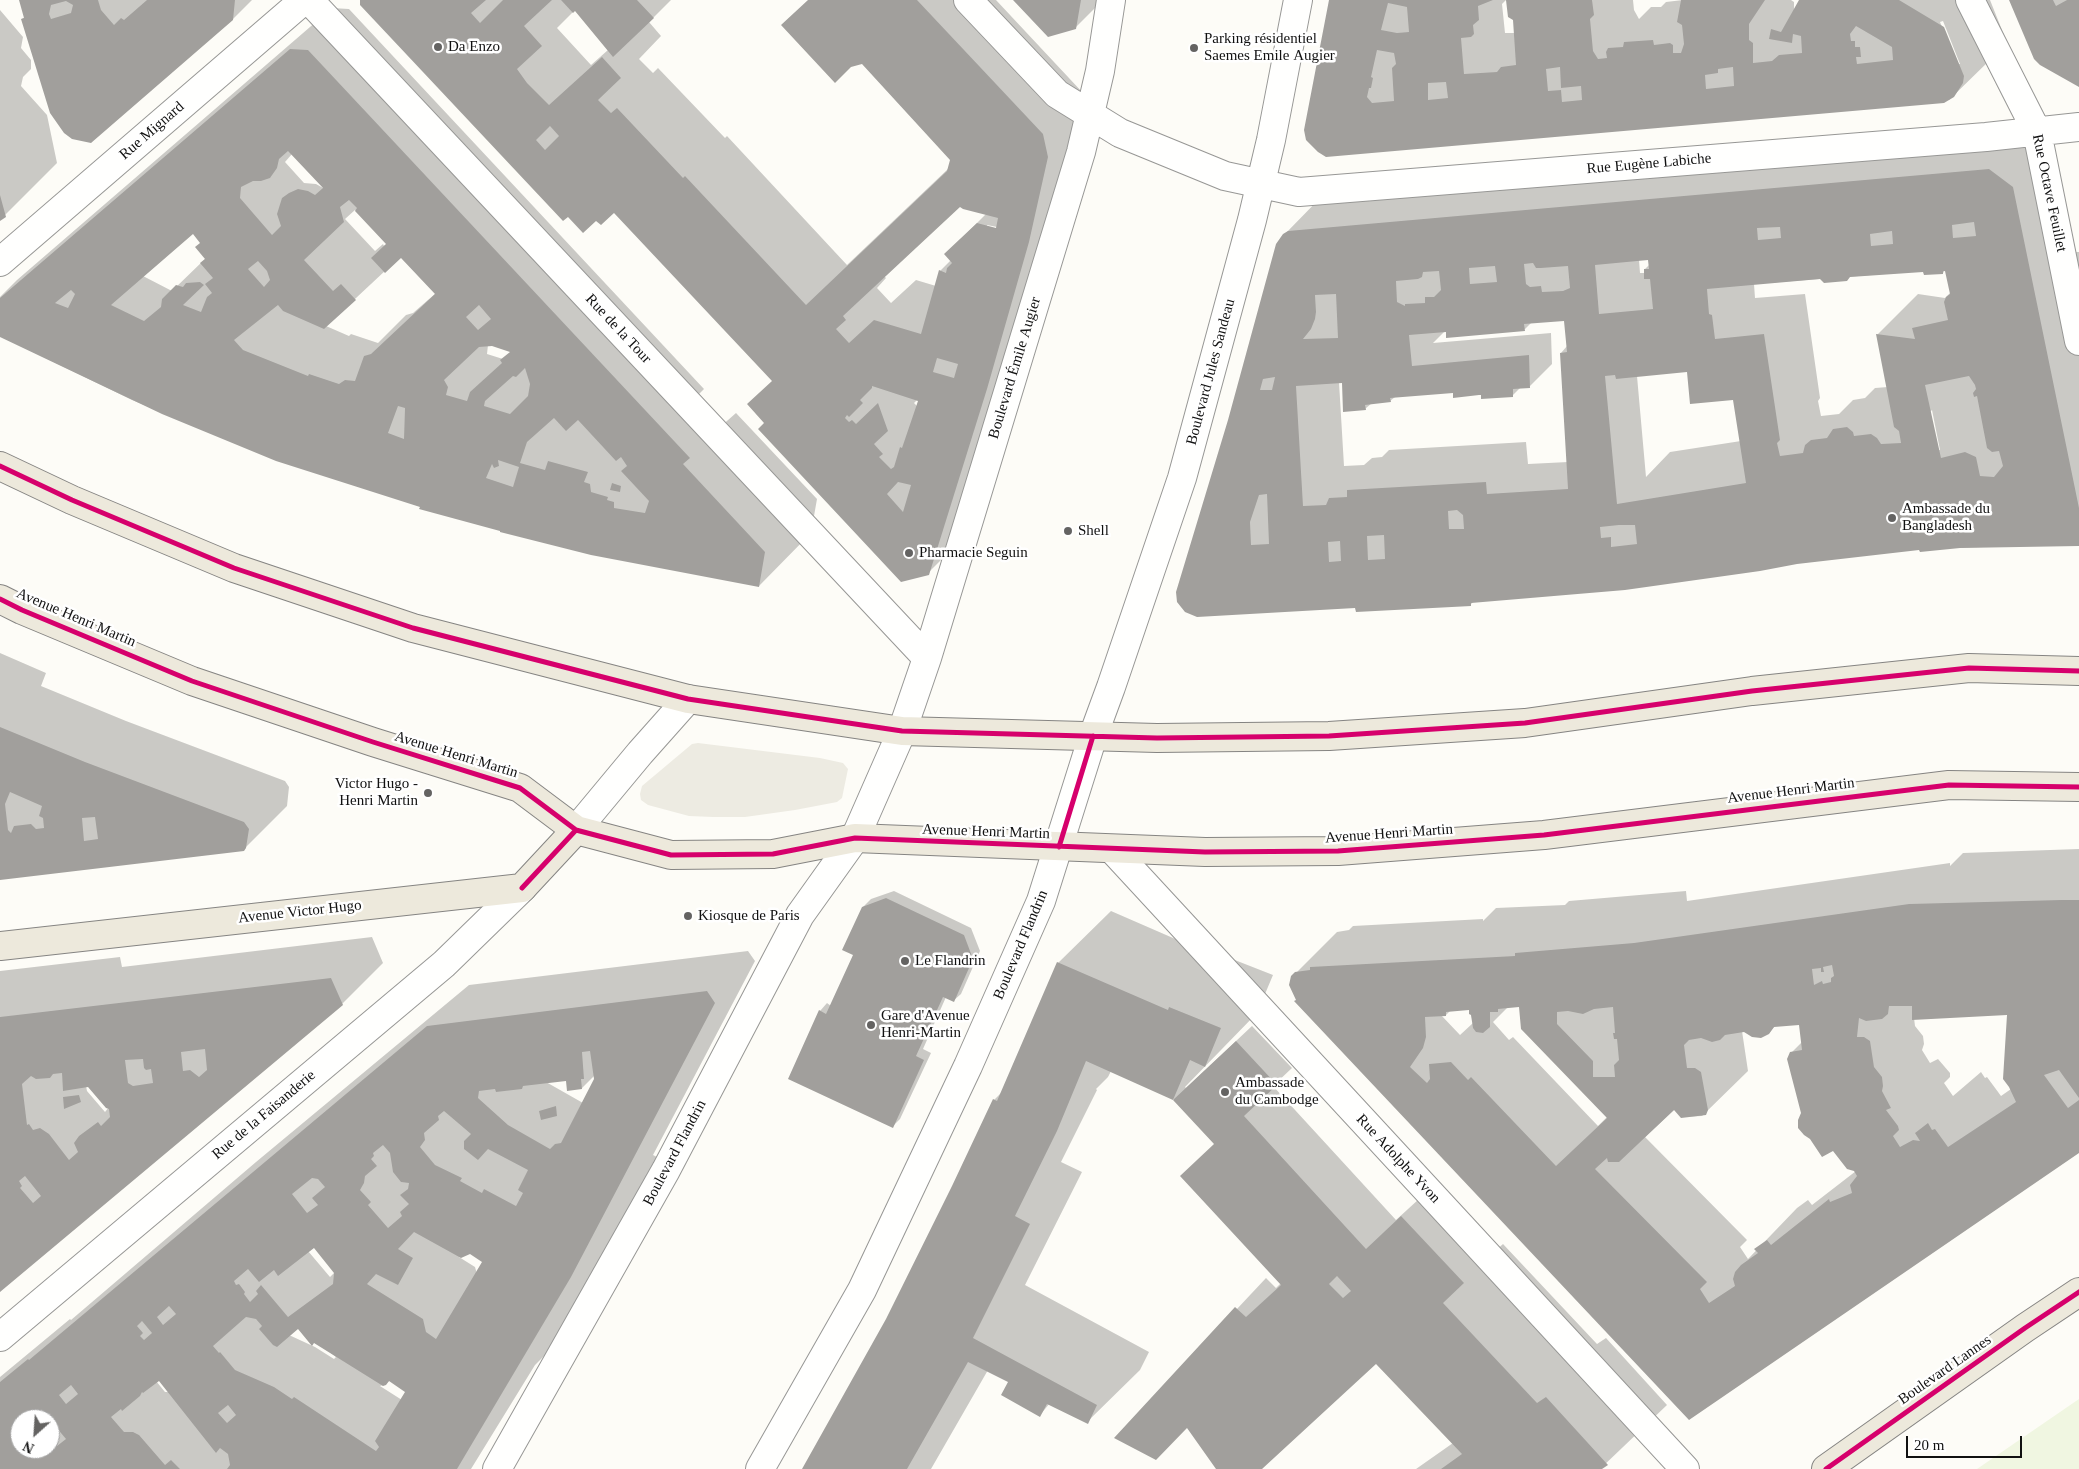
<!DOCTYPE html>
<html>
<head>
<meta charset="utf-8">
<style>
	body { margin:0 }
	#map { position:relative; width:2079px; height:1469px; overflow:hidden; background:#fdfcf7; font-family:Georgia,serif }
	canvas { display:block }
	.north { position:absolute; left:10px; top:1409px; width:50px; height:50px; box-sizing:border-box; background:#fff; border:1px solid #a0a0a0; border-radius:50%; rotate:206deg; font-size:14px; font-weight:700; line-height:20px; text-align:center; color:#111 }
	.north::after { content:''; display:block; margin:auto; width:18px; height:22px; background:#646362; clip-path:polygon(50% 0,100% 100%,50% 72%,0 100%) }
	.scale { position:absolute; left:1906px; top:1436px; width:116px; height:22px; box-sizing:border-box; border:2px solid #111; border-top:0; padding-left:6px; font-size:15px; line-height:18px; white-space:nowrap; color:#111; -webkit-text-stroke:4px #fff; paint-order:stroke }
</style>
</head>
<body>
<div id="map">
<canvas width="2079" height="1469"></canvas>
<div class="north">N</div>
<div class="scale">20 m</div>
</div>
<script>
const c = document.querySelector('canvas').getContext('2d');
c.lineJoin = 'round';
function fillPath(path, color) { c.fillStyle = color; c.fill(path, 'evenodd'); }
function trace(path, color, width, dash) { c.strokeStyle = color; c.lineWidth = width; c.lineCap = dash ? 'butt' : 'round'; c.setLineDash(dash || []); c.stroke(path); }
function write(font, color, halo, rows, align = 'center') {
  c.font = font + ' Georgia,serif'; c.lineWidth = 5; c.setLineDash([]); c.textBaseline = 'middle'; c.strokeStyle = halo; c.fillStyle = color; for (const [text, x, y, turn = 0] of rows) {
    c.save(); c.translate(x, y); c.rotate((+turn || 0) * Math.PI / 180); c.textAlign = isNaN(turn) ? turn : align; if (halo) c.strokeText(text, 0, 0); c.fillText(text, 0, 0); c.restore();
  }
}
const pitch = new Path2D(`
	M2079,1399V1469H1977Z`);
const plaza = new Path2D(`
	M698,743L820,758L843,763L848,769L842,798L837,802L795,810L745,817H713L689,816L648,805L641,800L640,794L642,786L692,744Z`);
const shadow = new Path2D(`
	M20,0H252L232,20L91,142L22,19L25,17Z
	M362,0H671L649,22L661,36L639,59L653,73L658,68L725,138L727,136L847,265L949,168L952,160L808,0H996L1083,93L969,532L928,573L766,423L773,380L614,211ZM575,10L608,50L591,65L557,28ZM960,205L986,214L946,254L951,260L940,271L936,286L916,280L891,303L877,288L886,278L884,276ZM987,225L1002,228L1001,231L987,227ZM920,397L917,406L914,403Z
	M1015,0H1103L1075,28Z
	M1330,0H1506L1502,4L1505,33H1515L1514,19L1508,0H1633L1634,10L1639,19L1651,7H1661L1666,2L1683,0H1791L1794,2V11L1800,0H1990L2004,35L2003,41L1991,59L1949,100L1822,113L1326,155ZM1943,21L1960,64H1958L1940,22Z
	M2010,0H2079V85Z
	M332,8L349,9L704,389L693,400L719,428L736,413L817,499L811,533L759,586L502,530L422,507L277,460L132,400L0,336V297L17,280ZM292,154L325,189L316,184L304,183L285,162ZM355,210L387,244L384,246L383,244L375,251L345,219ZM193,233L201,243L206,258L172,291L143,276ZM401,256L436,293L413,313L406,315L378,343L351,334L349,336L326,326ZM488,345H492L512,351L503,359L487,354Z
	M0,10L23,37L21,48L31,60V69L23,77L21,86L47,115L57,163L0,220Z
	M2030,129L2054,146L2075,252H2079V544L1920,549L1474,601L1471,604L1356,606L1197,616L1284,235L1325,193ZM1649,259L1650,264L1645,269V273H1640L1639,260ZM1946,269L1951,292L1945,298L1918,294L1877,335L1888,387L1875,388L1865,398L1853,400L1839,414L1821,416L1818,401L1820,398L1805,294L1755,298L1754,284L1924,271L1943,273ZM1565,319L1567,346L1561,353L1568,462L1528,464L1526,442L1389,450L1382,457L1372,458L1364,465L1344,466L1339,382H1343L1365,409L1372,403L1390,401L1395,397L1454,391L1512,396L1520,388L1529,387L1552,364L1551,333L1433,343L1447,329H1525L1532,322ZM1688,371L1734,398L1741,441L1670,452L1646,477L1637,376ZM1932,410L1940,450H1938L1930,412Z
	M0,653L46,673L41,686L126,721L285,781L289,787L287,806L243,850L0,878Z
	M2079,849V1151L1689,1419L1298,999L1292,977L1337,932L1349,930L1353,926L1483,919V921L1496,908L1565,905L1569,901L1686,891L1687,901L1950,863V866L1963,853ZM1520,1006L1607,1117L1598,1126L1513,1037L1509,1040L1493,1022L1508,1007ZM1470,1009L1473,1023L1460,1035L1441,1015H1446L1450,1011ZM2008,1013L2011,1089L2001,1096L1987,1077L1985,1078L1981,1072L1953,1096L1944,1083L1950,1077V1073L1938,1059L1930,1063L1922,1050L1924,1044L1923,1036L1915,1026L1914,1018ZM1800,1023L1802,1042L1791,1053L1803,1113L1856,1171L1812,1205L1808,1200L1797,1208L1748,1259L1740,1247L1747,1240L1645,1137L1675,1109L1681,1117L1702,1116L1748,1071L1742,1031L1769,1033L1775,1026Z
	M894,891L971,928L980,951L961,994L953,1001L946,997L923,1049L931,1053L900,1119L892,1127L820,1011L827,1003L831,1006L854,954L863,907L871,899Z
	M1111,911L1219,958L1222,955L1273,975L1257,1013L1185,1087L1186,1088L1252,1026L1292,1068L1273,1086L1396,1220L1431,1188L1493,1253L1503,1244L1597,1344L1606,1338L1667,1405L1600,1469H1416L1453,1443L1377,1362L1260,1469H1217L1188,1427L1116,1438L1266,1278L1276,1288L1281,1283L1215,1143L1174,1099L1111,1071L1108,1077L1096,1089L1097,1090L1061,1162L1082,1172L1025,1285L1149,1352L1140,1370L1087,1422L1050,1403L1040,1415L1010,1382L988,1370L931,1469H803L887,1320L953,1187L994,1100L1002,1092L1058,963Z
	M372,937L383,963L342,1004L0,1290V971L120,957L122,967ZM86,1086H88L109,1107L105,1112L87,1091Z
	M748,951L755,961L653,1155L657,1157L622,1223L546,1354L535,1365L471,1469H0V1377L70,1319L71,1320L256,1162L469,985ZM595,1075V1079L583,1103L546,1082L567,1079L582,1088ZM314,1247L335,1272L330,1277L308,1251ZM470,1253L484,1261L477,1274L475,1267L459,1257ZM298,1327L336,1357L334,1359L315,1347L289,1335ZM159,1379L169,1392H165L156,1381ZM390,1380L407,1391L402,1400L380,1386L386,1384ZM20,1419H50V1449H20Z`);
const building = new Path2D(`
	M19,0H98L101,10L114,25L121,18L124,20L147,0H235L233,20L91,143L72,139L64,133L50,113L21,19L24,18ZM66,1L73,5L71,13L51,19L49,14L51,5Z
	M360,0H486L471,13L480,23L503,0H552L524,26L542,46L517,69L527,83L549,105L602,57L621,78L598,100L611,113L617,108L683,178L685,176L806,305L947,171L950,160L862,64L851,67L835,83L781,25L808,0H917L1043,134L1048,157L1029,242L987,389L929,575L901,582L758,429L764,423L747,404L772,381L614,213L601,225L596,221L583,233L568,217L563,221L360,5ZM550,126L559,136L545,150L536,140ZM960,207L963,209L998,218L996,228L977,223L944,254L952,263L947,268L946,273L939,270L921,334L874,320L849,343L836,329L846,320L843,316ZM937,358L958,364L954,378L933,372ZM872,386L918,401L902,448L900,447L894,467L891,469L879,457L883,454L874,444L888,431L878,403L856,424L852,420L849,422L845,418L847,415L849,417L863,403L860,400L872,388ZM898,482L911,485L903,512L887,494Z
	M561,0H637L654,18L613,57L575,11L573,13Z
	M1013,0H1081L1076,29L1048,37Z
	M1329,0H1493L1478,6L1479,20L1473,25L1474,34L1471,37L1461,38L1464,74L1497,72L1501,67L1516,65L1513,20L1508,17L1506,0H1592L1594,15L1590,19L1593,51L1598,59L1607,58L1606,52L1608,48L1623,47L1624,42L1653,40L1654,45L1670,43L1673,45V53H1681L1684,44L1682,25L1677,22L1681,0H1765L1749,24V40L1753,43V63L1772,61L1779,55L1802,53L1801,36L1793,34L1792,43L1769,39L1771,29L1781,32L1799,0H1899L1944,27L1964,76L1963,83L1954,97L1944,103L1326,157L1318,152L1306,140L1304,130ZM1388,3L1407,7L1409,32L1397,33L1381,30ZM1856,26L1892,47L1893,60L1857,64L1856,57H1861L1860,47H1855V41H1851L1850,34ZM1377,50L1394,53L1396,64L1392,68L1394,101L1372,103L1367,97L1369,88H1371L1373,78L1371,77ZM1560,67L1561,88L1581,86L1582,100L1562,102L1561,90L1548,91L1546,69ZM1733,67L1734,86L1706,89L1705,75L1718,73V69ZM1446,82L1448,98L1428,100V83Z
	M2009,0H2053L2056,6L2067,0H2079V87L2040,65L2034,59Z
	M290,49L308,50L690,458L683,464L765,552L759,587L591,555L500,532V531L419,509L420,507L276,461L162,414L0,337V298ZM288,151L323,188L315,195L308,191L298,189L289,193L282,198L277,214L281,226L272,235L240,198L241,187L253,181H261L270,178L277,168L279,159ZM349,200L357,208L355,211L386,244L371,258L385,273L401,258L435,294L371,354L364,356L355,381L345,380L339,384L309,374L308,376L243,350L234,340L278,305L283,311L324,329L356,300L341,284L333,291L304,260L344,222L340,207ZM193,234L200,243L195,247L205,259L200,263L213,278L205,284L212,293L207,297L201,312L183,305L204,285L200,282L186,283L183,287L176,285L162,299L161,307L144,321L111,305ZM258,261L267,271L270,280L264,287L248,269ZM71,290L75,294L68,308L55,303ZM479,305L491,319L478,330L466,317ZM492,346L510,352L500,360L502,363L470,392L467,401L446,395L448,387L444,380L479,347ZM525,368L530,384L528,396L510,414L484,406L485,401L513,376L516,377ZM398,406L405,408L404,439L388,433ZM554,418L566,431L578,420L616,461L621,457L627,466L621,471L649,501L645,513L614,508V502L607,500L608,497L591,492L590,484L584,482L588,472L548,461L545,470L520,463L527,442ZM498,460L519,467L513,487L486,478L492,464L494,468L499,466Z
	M1989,169L2013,187L2079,508V546L1960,548L1920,552L1919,550L1797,564L1760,571L1625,590L1471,603V606L1356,612L1355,608L1197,617L1185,612L1177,602L1176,592L1228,420L1276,244L1283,234L1288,231ZM1974,222L1976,236L1953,238L1952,225ZM1780,227L1781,238L1758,240L1757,228ZM1892,231L1893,244L1871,246L1870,234ZM1648,260L1649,269H1644V279H1650L1653,309L1599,314L1595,265ZM1533,263L1536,268H1541L1568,266L1570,288L1563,291L1542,292L1541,286L1530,287L1526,284L1524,264ZM1495,266L1497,282L1470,284L1469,268ZM1439,271L1441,290L1434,297H1425V303L1405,304V306L1397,302L1396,281L1418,279L1422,277L1423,272ZM1943,271H1945L1950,294L1946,297L1944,302L1948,320L1912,328L1915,339L1876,334L1894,427L1899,431L1901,443L1881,444L1877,438L1871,434L1854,436L1853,432L1847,427L1833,429L1827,438L1811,440L1805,445L1803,453L1780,456L1777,443L1780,440L1764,334L1715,339L1712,315L1709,314L1707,289L1820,279L1824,283L1847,281L1850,277L1923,272L1924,275L1943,274ZM1336,294L1338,338L1303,339L1311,329L1315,319L1316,312L1315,295ZM1564,321L1567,352L1560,353L1568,489L1487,494L1486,482L1347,490V497L1329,498L1326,505L1303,506L1296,386L1342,383L1343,412L1366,410L1365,405L1391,402L1390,398L1453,393V398L1479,395H1481V399L1513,397V389L1530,388L1529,355L1412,366L1409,335L1446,332V338L1525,331L1524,324ZM1687,372L1690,404L1733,400L1746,483L1617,504L1605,376L1615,375L1616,379ZM1969,376L1975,385L1976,389L1973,393L1974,397L1977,396L1987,448L1992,452L1999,451L2003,466L1994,477L1980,476L1976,457L1965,452L1941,458L1925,385ZM1275,377L1272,390H1260L1263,379ZM1267,494L1269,544L1251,545L1250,522L1259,495ZM1457,510L1463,515L1464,529H1449L1448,511ZM1619,525H1635L1637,544L1611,547V537L1601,538L1600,527ZM1384,535L1385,559L1368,560L1367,536ZM1340,541L1341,561L1329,562L1328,542Z
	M0,195L6,217L0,221Z
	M612,483L621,486L620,492L610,490Z
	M0,727L85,762L244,822L249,829L246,848L244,851L0,880ZM10,792L42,806L39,816L43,818L44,828L36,829L31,824L14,826L11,833L8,830L5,804ZM95,817L98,839L84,841L82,818Z
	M886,898L964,935L973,959L954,1002L943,997L916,1056L924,1060L893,1128L788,1079L819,1010L826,1014L853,955L842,950L862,907Z
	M2061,900H2079V1098L2059,1070L2044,1075L2068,1108L2079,1100V1153L1689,1420L1294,1001L1296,1000L1289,985L1291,976L1295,972L1310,970V967L1515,956V953L1634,943L1909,904ZM1832,965L1834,976L1831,978V982L1823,984L1822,981L1814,985L1812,969L1821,968V972H1824L1823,967ZM1889,1006H1912V1020L2007,1015L2003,1079L2009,1087L2016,1102L1948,1147L1935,1129L1932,1130L1928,1123L1915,1133L1920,1141L1913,1140L1900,1147L1893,1136L1899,1130L1898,1126L1886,1110L1891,1108L1882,1091L1883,1086L1882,1077L1874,1067L1870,1041L1864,1037H1857L1859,1018L1866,1021L1882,1019L1888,1014ZM1519,1007L1521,1029L1607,1118L1556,1166L1471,1077L1468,1080L1451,1062L1429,1064L1430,1079L1427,1083L1410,1067L1423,1048L1426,1037L1425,1017L1446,1016V1012L1469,1010V1014L1471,1015L1473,1028L1476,1032L1483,1033L1490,1027V1012H1498V1009ZM1613,1007L1615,1033H1613L1614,1039H1617L1619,1060L1614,1065L1615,1077H1593V1061L1557,1024V1012L1568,1011L1583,1014L1594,1009ZM1799,1025L1802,1050L1790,1052L1787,1059L1801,1113L1798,1120V1128L1804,1135L1810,1139L1822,1157L1833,1151L1847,1169L1854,1171L1857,1176L1850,1185L1852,1193L1830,1202L1829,1199L1771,1245L1767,1240L1754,1249L1758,1253L1741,1265L1735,1272L1733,1279L1735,1286L1709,1303L1700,1289L1707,1282L1595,1169L1607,1158L1608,1162H1619L1674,1110L1681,1118L1706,1115L1708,1110L1701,1072L1695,1068H1687L1684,1045L1689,1040L1701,1038L1712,1042L1720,1040L1725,1035L1744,1032L1752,1037L1761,1038L1769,1034L1774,1027Z
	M1057,962L1168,1010L1169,1007L1221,1028L1205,1067L1190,1060L1173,1100L1236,1041L1277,1085L1244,1116L1366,1249L1401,1216L1464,1283L1443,1303L1537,1403L1546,1397L1608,1465L1602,1469H1441L1462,1454L1376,1364L1262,1469H1216L1187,1428L1156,1460L1114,1438L1235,1307L1246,1317L1281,1285L1180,1176L1214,1144L1173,1100L1086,1061L1057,1131L1015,1216L1030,1224L973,1338L1097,1405L1088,1424L1047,1404L1040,1417L1001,1395L1008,1382L968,1362L907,1469H802L886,1319L952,1186L993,1099L997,1101ZM1337,1276L1351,1291L1343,1298L1329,1284Z
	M331,978L343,1005L0,1292V1017ZM205,1049L207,1070L199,1077L190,1070L183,1071L181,1052ZM143,1059L144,1068L146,1070L151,1069L153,1083L133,1086L128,1083L125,1060ZM62,1073L63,1091L88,1087L106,1108L109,1109L110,1117L101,1126L98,1122L79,1136L74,1143L78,1152L69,1160L49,1134L40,1128L33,1130L29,1124L27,1125L22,1084L31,1076L36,1079L50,1078L53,1074ZM25,1176L41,1196L33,1203L20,1188L22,1186L19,1181Z
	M707,991L715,1003L571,1277L457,1469H227L230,1465L228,1454L220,1448L216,1453L159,1381L143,1393L142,1392L140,1396L122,1411L121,1409L111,1417L124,1432H133L139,1435L165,1465L171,1460L180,1469H0V1382L28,1359L29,1360L427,1026ZM590,1051L594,1079L561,1143L555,1144L550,1149L508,1125L478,1098L479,1091L495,1089L496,1092L522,1089L523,1086L566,1081L567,1091L582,1089L581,1079H584L582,1052ZM444,1111L471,1134L464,1141V1149L478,1160L488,1149L528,1170L518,1190L523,1193L516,1206L484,1189L482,1193L460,1181L462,1178L435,1165L420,1147L425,1140L424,1133L439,1120L438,1116ZM383,1145L390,1153L393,1172L401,1182L409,1183L408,1189L400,1195L409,1204L400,1212L402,1216L388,1228L368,1205L371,1202L360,1190L364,1183L365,1176L377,1166L371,1159L374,1156L373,1153ZM312,1178L318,1179L325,1187L312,1198L318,1205L307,1213L292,1194ZM414,1232L461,1258L470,1254L482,1262L436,1339L426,1332L423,1319L367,1284L376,1274L398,1285L413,1258L398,1249ZM314,1248L334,1273L333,1284L288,1317L261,1285L256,1291L258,1294L250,1302L244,1294L245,1292L239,1284L236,1285L234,1281L248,1269L259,1282L274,1270L278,1276ZM169,1306L176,1314L163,1325L157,1317ZM246,1317L256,1319L262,1326L259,1329L273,1345L277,1347L298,1329L312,1346L314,1343L383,1386L386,1385L389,1381L405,1392L375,1441L379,1447L376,1451L294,1397L292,1399L274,1387L235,1370L220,1352L219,1353L213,1346ZM142,1321L152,1333L144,1340L140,1336L143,1333L137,1326ZM71,1385L78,1394L66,1404L59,1395ZM228,1405L236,1415L227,1423L218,1413ZM20,1419H50V1432L56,1427L66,1439L57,1446L50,1437V1449H20Z
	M79,1095L81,1102L64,1109L63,1097Z
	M556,1106L557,1116L541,1120L539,1111Z`);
const minor = new Path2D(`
	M309,0L927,658
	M968,0L1057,94L1120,133L1225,176L1299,192L1986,137L2079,127
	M1970,0L2037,132L2079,341
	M0,262L304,0
	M576,830L640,753L688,699
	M1112,849L1685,1469
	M0,1337L444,964L522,888
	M497,1469L666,1170L800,915L855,838L902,731L927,658L1081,152L1100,71L1111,0
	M760,1469L862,1290L968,1066L1041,901L1093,736L1111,687L1182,478L1252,220L1271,140L1298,0`);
const major = new Path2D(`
	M0,466L72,500L234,568L413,628L688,699L902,731L1157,738L1329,736L1525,723L1752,691L1969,668L2079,671
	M0,599L22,610L192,681L373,742L520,788L576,830L671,855L773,854L855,838L1205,852L1338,851L1544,835L1949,785L2079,787
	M0,946L522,888L576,830
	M1826,1469L2025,1328L2079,1292`);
const cycleway = new Path2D(`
	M0,466L72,500L234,568L413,628L688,699L902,731L1157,738L1329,736L1525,723L1752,691L1969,668L2079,671
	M0,599L22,610L192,681L373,742L520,788L576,830L671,855L773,854L855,838L1205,852L1338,851L1544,835L1949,785L2079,787
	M1059,847L1093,736
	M522,888L576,830
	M1826,1469L2025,1328L2079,1292`);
const markers = [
	[438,47,5,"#646362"],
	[1194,48,5,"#646362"],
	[1892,518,5,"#646362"],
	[1068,531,5,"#646362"],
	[909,553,5,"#646362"],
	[428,793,5,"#646362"],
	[688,916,5,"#646362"],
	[905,961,5,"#646362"],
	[871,1025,5,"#646362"],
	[1225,1092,5,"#646362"]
];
const poiNames = [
	["Parking résidentiel",1204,39],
	["Saemes Emile Augier",1204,56],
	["Da Enzo",448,47],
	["Ambassade du",1902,509],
	["Bangladesh",1902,526],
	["Shell",1078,531],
	["Pharmacie Seguin",919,553],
	["Victor Hugo -",418,784,"right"],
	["Henri Martin",418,801,"right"],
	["Kiosque de Paris",698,916],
	["Le Flandrin",915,961],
	["Gare d'Avenue",881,1016],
	["Henri-Martin",881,1033],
	["Ambassade",1235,1083],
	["du Cambodge",1235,1100]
];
const streetNames = [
	["Rue Mignard",152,131,-41],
	["Rue Eugène Labiche",1649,164,-5],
	["Rue Octave Feuillet",2049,193,78],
	["Rue de la Tour",618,329,47],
	["Boulevard Émile Augier",1015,368,-73],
	["Boulevard Jules Sandeau",1211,372,-75],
	["Avenue Henri Martin",76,618,23],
	["Avenue Henri Martin",456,755,17],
	["Avenue Henri Martin",1791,791,-7],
	["Avenue Henri Martin",986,832,2],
	["Avenue Henri Martin",1389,834,-4],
	["Avenue Victor Hugo",300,912,-6],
	["Boulevard Flandrin",1021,945,-67],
	["Rue de la Faisanderie",264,1115,-40],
	["Boulevard Flandrin",675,1153,-62],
	["Rue Adolphe Yvon",1398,1159,47],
	["Boulevard Lannes",1945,1370,-35]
];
fillPath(pitch, '#f0f6e1');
fillPath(plaza, '#edebe2');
fillPath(shadow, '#0003');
fillPath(building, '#a19f9c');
trace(minor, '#979795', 30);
trace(major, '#858482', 30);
trace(minor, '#fffffe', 28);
trace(major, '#ede9dc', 28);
trace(cycleway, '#d6006c', 5);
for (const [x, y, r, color] of markers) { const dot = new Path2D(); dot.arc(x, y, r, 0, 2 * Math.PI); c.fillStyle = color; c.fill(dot); trace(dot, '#fff', 2); }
write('15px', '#111', '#fff', poiNames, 'left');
write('15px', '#111', '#fff', streetNames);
</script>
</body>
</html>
